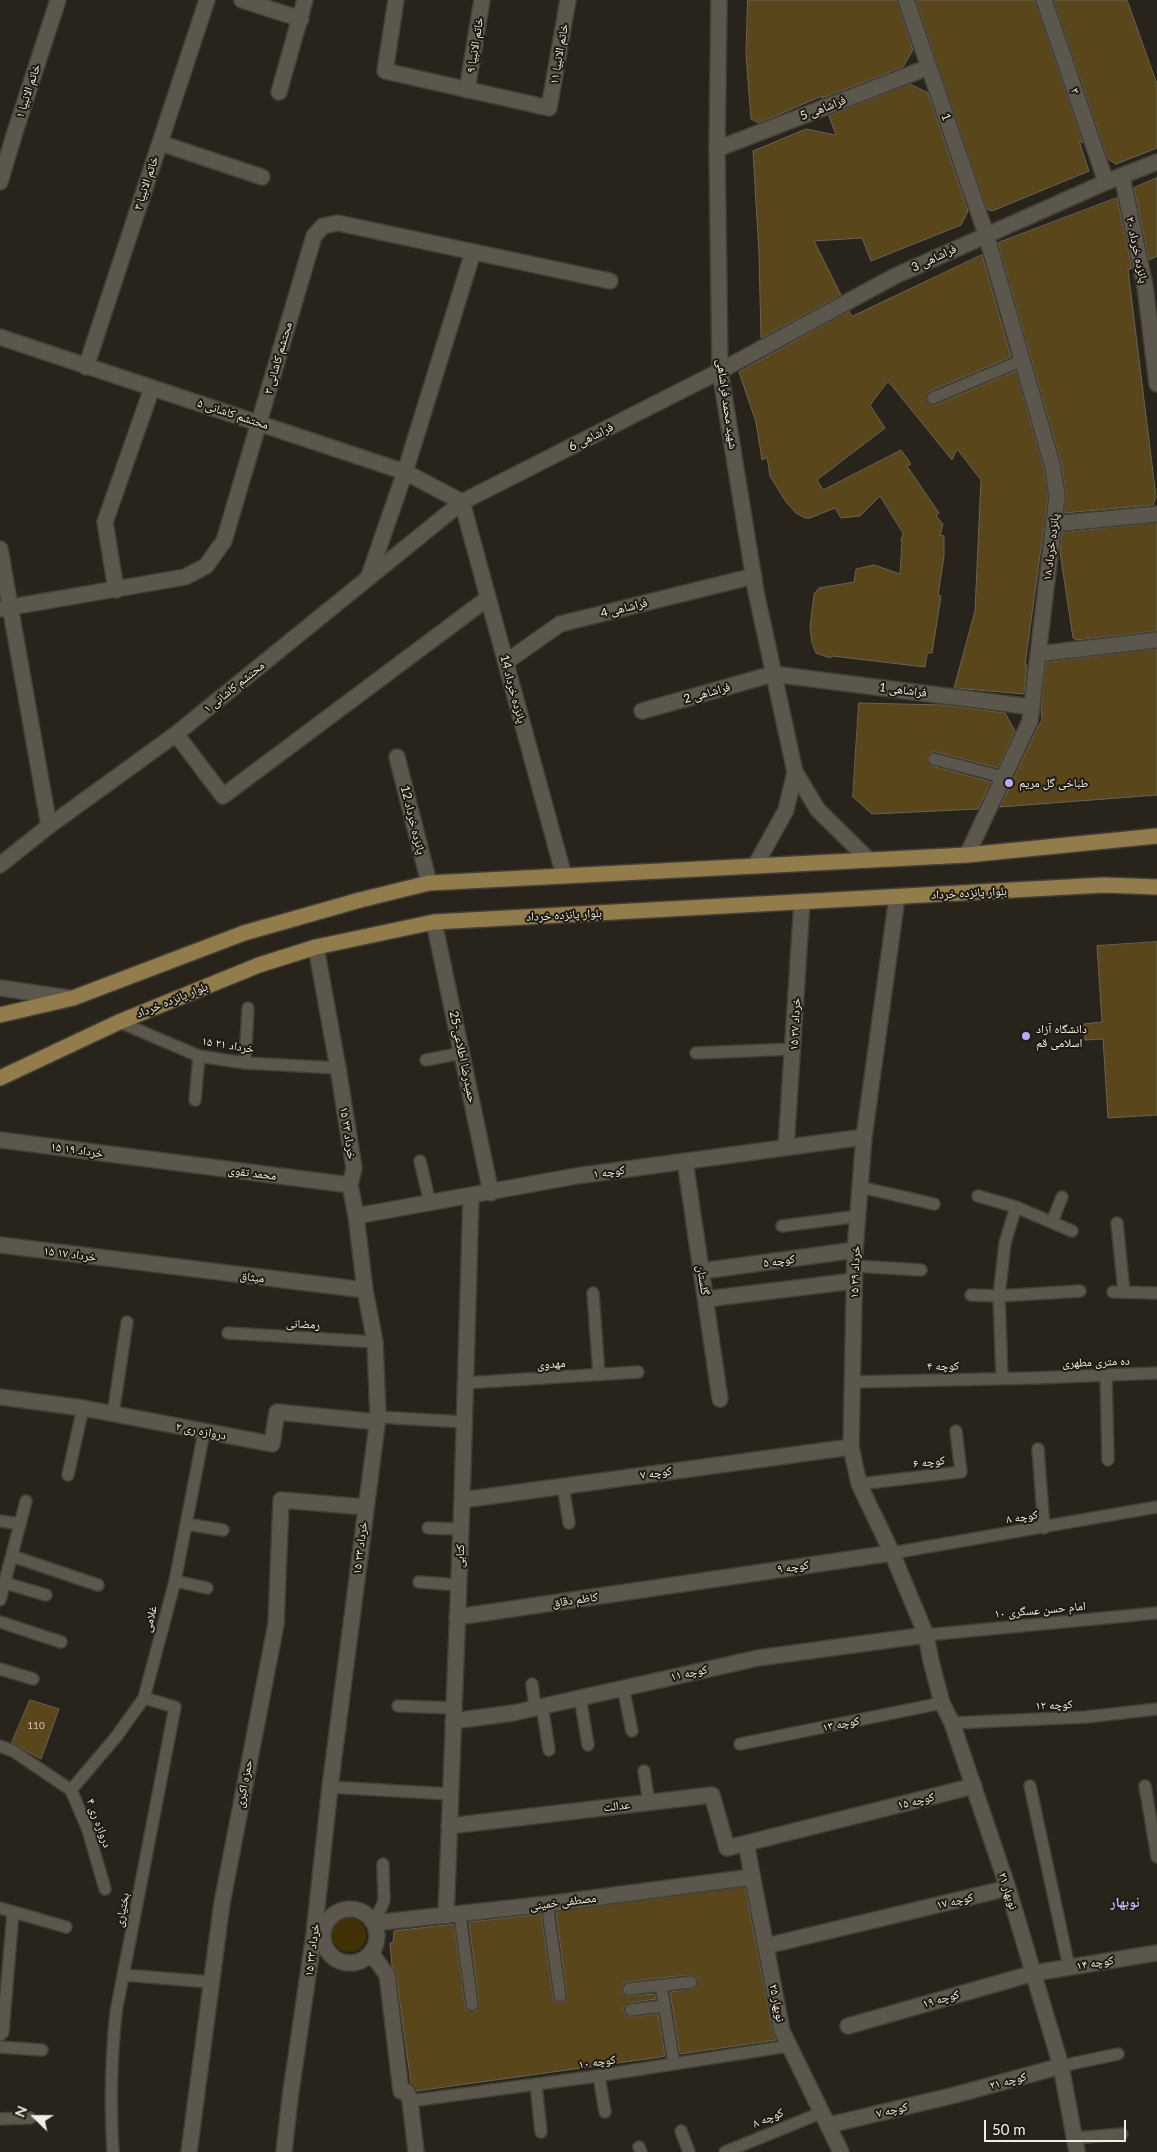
<!DOCTYPE html>
<html>
<head>
<meta charset="utf-8">
<style>
	body { margin:0 }
	#map { position:relative; width:1157px; height:2152px; overflow:hidden; background:#29241b; font-family:Lato,sans-serif }
	canvas { display:block }
	.north { position:absolute; left:10px; top:2092px; width:50px; height:50px; -webkit-text-stroke:4px #1f1b11; paint-order:stroke; rotate:292deg; font-size:14px; font-weight:700; line-height:20px; text-align:center; color:#f1ede7 }
	.north::after { content:''; display:block; margin:auto; width:18px; height:22px; background:#f1ede7; clip-path:polygon(50% 0,100% 100%,50% 72%,0 100%) }
	.scale { position:absolute; left:984px; top:2120px; width:142px; height:22px; box-sizing:border-box; border:2px solid #f1ede7; border-top:0; padding-left:6px; font-size:15px; line-height:18px; white-space:nowrap; color:#f1ede7; -webkit-text-stroke:4px #1f1b11; paint-order:stroke }
</style>
</head>
<body>
<div id="map">
<canvas width="1157" height="2152"></canvas>
<div class="north">N</div>
<div class="scale">50 m</div>
</div>
<script>
const c = document.querySelector('canvas').getContext('2d');
c.lineJoin = 'round';
function fillPath(path, color) { c.fillStyle = color; c.fill(path, 'evenodd'); }
function trace(path, color, width, dash) { c.strokeStyle = color; c.lineWidth = width; c.lineCap = dash ? 'butt' : 'round'; c.setLineDash(dash || []); c.stroke(path); }
function write(font, color, halo, rows, align = 'center') {
  c.font = font + ' Lato,"Noto Naskh Arabic",sans-serif'; c.lineWidth = 4; c.setLineDash([]); c.textBaseline = 'middle'; c.strokeStyle = halo; c.fillStyle = color; for (const [text, x, y, turn = 0] of rows) {
    c.save(); c.translate(x, y); c.rotate((+turn || 0) * Math.PI / 180); c.textAlign = isNaN(turn) ? turn : align; if (halo) c.strokeText(text, 0, 0); c.fillText(text, 0, 0); c.restore();
  }
}
const green = new Path2D(`
	M332 1935a17 17 0 1 1 34 0a17 17 0 1 1-34 0Z`);
const building = new Path2D(`
	M748,0H897L913,50L903,67L822,98V96L759,123L751,119L746,54Z
	M916,0H1035L1083,143L1079,141L1089,171L992,211L987,209Z
	M1054,0H1127L1157,84V148L1116,164L1108,159Z
	M910,84L928,93L968,211L961,225L871,261L862,238L814,241L841,295L761,338L759,253L753,151L806,129L836,135L829,116Z
	M1157,178V256L1149,260L1134,188Z
	M1117,198L1132,268L1128,270L1156,497L1153,505L1064,513L1066,496L1062,466L998,243Z
	M982,255L1011,357L930,391L926,398L929,404L936,405L1016,371L1044,470L1048,497L1025,665H1027L1024,694L954,688L975,611L981,480L957,449L952,460L888,381L870,405L885,428L817,480L823,490L901,450L911,464L907,466L939,513L936,516L943,524L940,535L944,536V556L938,595L941,596L932,653H927L925,667L832,656L830,658L816,653L812,643L810,627L814,594L819,588L854,582L856,569L874,565L900,574L902,542L901,541L903,533L880,496L860,516L841,518L835,508L810,518H805L796,513L786,502L770,476L767,457L762,460L756,422L739,372L849,311L852,316Z
	M1157,523V631L1076,640L1073,638L1060,552L1062,533Z
	M1157,649V795L1000,807L1038,727L1042,720L1041,706L1046,663Z
	M859,703L944,705L1005,713L1015,731L998,768L936,752H932L927,757V761L932,766L991,782L978,809L872,814L853,797Z
	M1157,942V1115L1108,1118L1103,1039L1085,1040L1084,1024L1102,1022L1097,946Z
	M30,1700L59,1709L41,1759L12,1743Z
	M745,1887L773,2033L776,2040L680,2054L670,1992L695,1988L698,1981L697,1977L691,1975L660,1978L628,1982L624,1983L622,1989L623,1994L629,1996L655,1994L656,1999L630,2003L624,2007V2010L625,2015L631,2017L658,2014L665,2056L661,2057L416,2091L411,2084L396,1974L392,1966L390,1943H393L394,1931L454,1924L465,2006L466,2010L472,2012L477,2011L479,2004L469,1922L541,1914L553,1997L554,2001L561,2003L565,2002L567,1995L556,1912Z`);
const service = new Path2D(`
	M933,398L1023,360
	M934,759L1003,777
	M119,1022L199,1056L245,1063L338,1068
	M696,1053L793,1049
	M426,1060L462,1053
	M245,1063L248,1008
	M195,1100L199,1056
	M420,1161L430,1203
	M860,1187L934,1204
	M978,1196L1016,1207L1005,1243L999,1296L1002,1378
	M1016,1207L1072,1231
	M1052,1222L1062,1197
	M1117,1223L1124,1292
	M782,1226L859,1216
	M855,1266L921,1270
	M1113,1292L1157,1293
	M593,1293L599,1374
	M971,1295L999,1296L1080,1291
	M228,1333L375,1342
	M1106,1375L1108,1460
	M852,1382L1035,1378L1157,1373
	M465,1383L638,1372
	M113,1414L127,1322
	M378,1417L464,1422
	M1038,1449L1044,1528
	M68,1475L83,1408
	M859,1484L961,1472L956,1431
	M563,1486L569,1523
	M0,1521L20,1524
	M186,1524L223,1530
	M428,1528L461,1529
	M892,1553L1157,1507
	M12,1556L98,1585
	M175,1581L207,1588
	M419,1582L459,1585
	M5,1583L46,1595
	M0,1600L26,1501
	M0,1622L61,1642
	M926,1635L1157,1613
	M0,1669L33,1679
	M532,1684L535,1708
	M623,1687L632,1731
	M580,1697L588,1745
	M398,1706L454,1708
	M542,1706L549,1750
	M952,1723L1086,1717L1157,1709
	M740,1744L942,1703
	M0,1746L13,1751L71,1790L88,1830L105,1889
	M644,1771L649,1803
	M1030,1786L1069,1967
	M1145,1786L1157,1857
	M330,1787L450,1794
	M71,1790L116,1737L144,1698L175,1581L204,1432
	M547,1904L560,1996
	M0,1908L66,1927
	M460,1915L472,2005
	M374,1923L384,1901L383,1864
	M124,1975L211,1982
	M661,1985L674,2064
	M629,1989L691,1982
	M631,2010L664,2006
	M0,2035L3,2032L13,1912
	M0,2047L42,2050
	M1061,2066L1118,2054
	M599,2076L605,2112
	M536,2084L541,2132
	M410,2101L590,2077L788,2046
	M0,2119L30,2118
	M681,2131L689,2152
	M1075,2138L1122,2134
	M639,2147L641,2152
	M113,2152C110,2105 111,2059 116,2012L175,1707L144,1698
	M725,2152L823,2112`);
const minor = new Path2D(`
	M242,0L301,19
	M396,0L385,71L549,108L568,0
	M906,0L986,234L1053,468L1057,497L1030,721L967,855
	M1044,0L1106,182
	M467,90L482,0
	M279,92L305,0
	M160,143L262,177
	M717,149L929,67
	M1122,176L1145,286L1157,384
	M0,182L15,132L58,0
	M0,337L405,472L462,502
	M86,367L207,0
	M462,502L564,876
	M1053,524L1157,514
	M0,549L49,826
	M369,576L405,472L473,252
	M116,590L105,522L152,388
	M0,609L185,577L206,566L224,541L314,236L323,226L338,223L610,281
	M1038,654L1157,640
	M506,662L560,624L754,576
	M642,711L773,674L1032,707
	M176,734L223,796L488,598
	M397,757L429,883
	M0,865L49,826L176,734L462,502L720,371L895,276L1106,182L1157,162
	M897,897L864,1137L855,1250L851,1447L859,1484L892,1553L926,1635L931,1661L942,1703L952,1723L1008,1888L1061,2066L1077,2152
	M434,922L491,1193
	M0,1140L350,1185
	M786,1147L802,902
	M685,1161L720,1399
	M356,1216L576,1176L864,1137
	M0,1245L365,1290
	M702,1271L855,1250
	M706,1299L854,1281
	M0,1397L83,1408L272,1444L277,1412L377,1422
	M462,1500L851,1447
	M457,1617L892,1553
	M453,1721L513,1713L758,1658L926,1635
	M449,1826L712,1795L727,1848L974,1786
	M746,1843L782,2031L841,2152
	M323 1936a27 27 0 1 1 54 0a27 27 0 1 1-54 0Z
	M446,1916L462,1500L471,1196
	M374,1923L547,1904L752,1877
	M766,1946L1008,1888
	M371,1953L387,1975L401,2091L407,2092L410,2101L416,2152
	M848,2026L1034,1973L1157,1953
	M829,2125L955,2095L1061,2066
	M189,2152L222,1903L276,1624L281,1500L365,1507
	M284,2152L290,2098L314,1934L330,1787L378,1417L375,1342L365,1290L356,1216L350,1185L354,1168L338,1068L316,947`);
const secondary = new Path2D(`
	M719,0L717,149L720,371L756,592L795,772L818,810L869,860
	M755,866L786,810L795,772
	M0,988L69,998`);
const primary = new Path2D(`
	M0,1015L73,998L244,933L360,900L429,883L967,855L1157,836
	M0,1078L119,1022L259,965L316,947L434,922L1104,885L1157,887`);
const markers = [
	[1009,783,5,"#bda9f5"],
	[1026,1036,5,"#bda9f5"]
];
const numberNames = [
	["110",36,1726]
];
const streetNames = [
	["خاتم الانبیا ۹",475,45,-81],
	["خاتم الانبیا ۱۱",559,54,-80],
	["خاتم الانبیا ۱",28,91,-72],
	["۳",1075,91,71],
	["فراشاهی 5",823,108,-21],
	["1",946,117,71],
	["خاتم الانبیا ۳",146,183,-72],
	["پانزده خرداد ۲۰",1137,250,78],
	["فراشاهی 3",934,258,-25],
	["محتشم کاشانی ۳",278,358,-74],
	["شهید محمد فراشاهی",727,404,82],
	["محتشم کاشانی ۵",233,414,18],
	["فراشاهی 6",591,437,-27],
	["پانزده خرداد ۱۸",1051,547,-83],
	["فراشاهی 4",624,608,-14],
	["محتشم کاشانی ۱",234,687,-39],
	["پانزده خرداد 14",513,689,75],
	["فراشاهی 1",903,690,7],
	["فراشاهی 2",707,693,-16],
	["پانزده خرداد 12",413,820,76],
	["بلوار پانزده خرداد",969,893,-3],
	["بلوار پانزده خرداد",564,915,-3],
	["بلوار پانزده خرداد",172,1000,-22],
	["۱۵ خرداد ۲۷",795,1024,-87],
	["۱۵ خرداد ۲۱",228,1045,9],
	["حمیدرضا اطلاعی-25",463,1057,78],
	["۱۵ خرداد ۲۳",348,1133,81],
	["۱۵ خرداد ۱۹",77,1150,8],
	["کوچه ۱",609,1172,-8],
	["محمد تقوی",252,1173,7],
	["۱۵ خرداد ۱۷",70,1254,7],
	["کوچه ۵",779,1261,-8],
	["۱۵ خرداد ۲۹",855,1272,-88],
	["میثاق",252,1277,7],
	["گلستان",703,1280,81],
	["رمضانی",303,1324,3],
	["ده متری مطهری",1096,1362,-2],
	["مهدوی",551,1364,-4],
	["کوچه ۴",943,1366,-1],
	["دروازه ری ۲",201,1431,11],
	["کوچه ۶",929,1462,-7],
	["کوچه ۷",656,1473,-8],
	["کوچه ۸",1022,1517,-9],
	["۱۵ خرداد ۲۳",360,1548,-83],
	["کتابی",460,1556,-88],
	["کوچه ۹",793,1567,-8],
	["کاظم دقاق",575,1600,-8],
	["امام حسن عسگری ۱۰",1040,1610,-5],
	["غلامی",150,1619,-76],
	["کوچه ۱۱",689,1673,-12],
	["کوچه ۱۲",1054,1705,-3],
	["کوچه ۱۳",841,1724,-11],
	["حمزه اکبری",244,1784,-79],
	["کوچه ۱۵",916,1801,-14],
	["عدالت",617,1806,-7],
	["دروازه ری ۴",99,1823,70],
	["نوبهار ۲۱",1008,1891,72],
	["کوچه ۱۷",955,1901,-13],
	["مصطفی خمینی",563,1902,-7],
	["بختیاری",122,1910,-79],
	["۱۵ خرداد ۲۳",312,1950,-83],
	["کوچه ۱۴",1095,1963,-9],
	["کوچه ۱۹",941,1999,-16],
	["نوبهار ۲۵",777,2003,79],
	["کوچه ۱۰",597,2062,-8],
	["کوچه ۲۱",1008,2081,-15],
	["کوچه ۷",892,2110,-13],
	["کوچه ۸",768,2118,-23]
];
const poiNames = [
	["طباخی گل مریم",1019,783],
	["دانشگاه آزاد",1036,1029],
	["اسلامی قم",1036,1043]
];
const neighbourhoodNames = [
	["نوبهار",1125,1902]
];
fillPath(green, '#423105');
fillPath(building, '#59461b');
trace(building, '#686358', 1);
trace(service, '#433f37', 14);
trace(minor, '#433f37', 18);
trace(secondary, '#433f37', 18);
trace(primary, '#433f37', 18);
trace(service, '#5c574c', 11);
trace(minor, '#5c574c', 15);
trace(secondary, '#5c574c', 15);
trace(primary, '#927c4b', 15);
for (const [x, y, r, color] of markers) { const dot = new Path2D(); dot.arc(x, y, r, 0, 2 * Math.PI); c.fillStyle = color; c.fill(dot); trace(dot, '#1f1b11', 2); }
write('10px', '#cbc3b4', null, numberNames);
write('12px', '#f1ede7', '#1f1b11', streetNames);
write('12px', '#f1ede7', '#1f1b11', poiNames, 'left');
write('bold 14px', '#c7b5fc', '#1f1b11', neighbourhoodNames);
</script>
</body>
</html>
